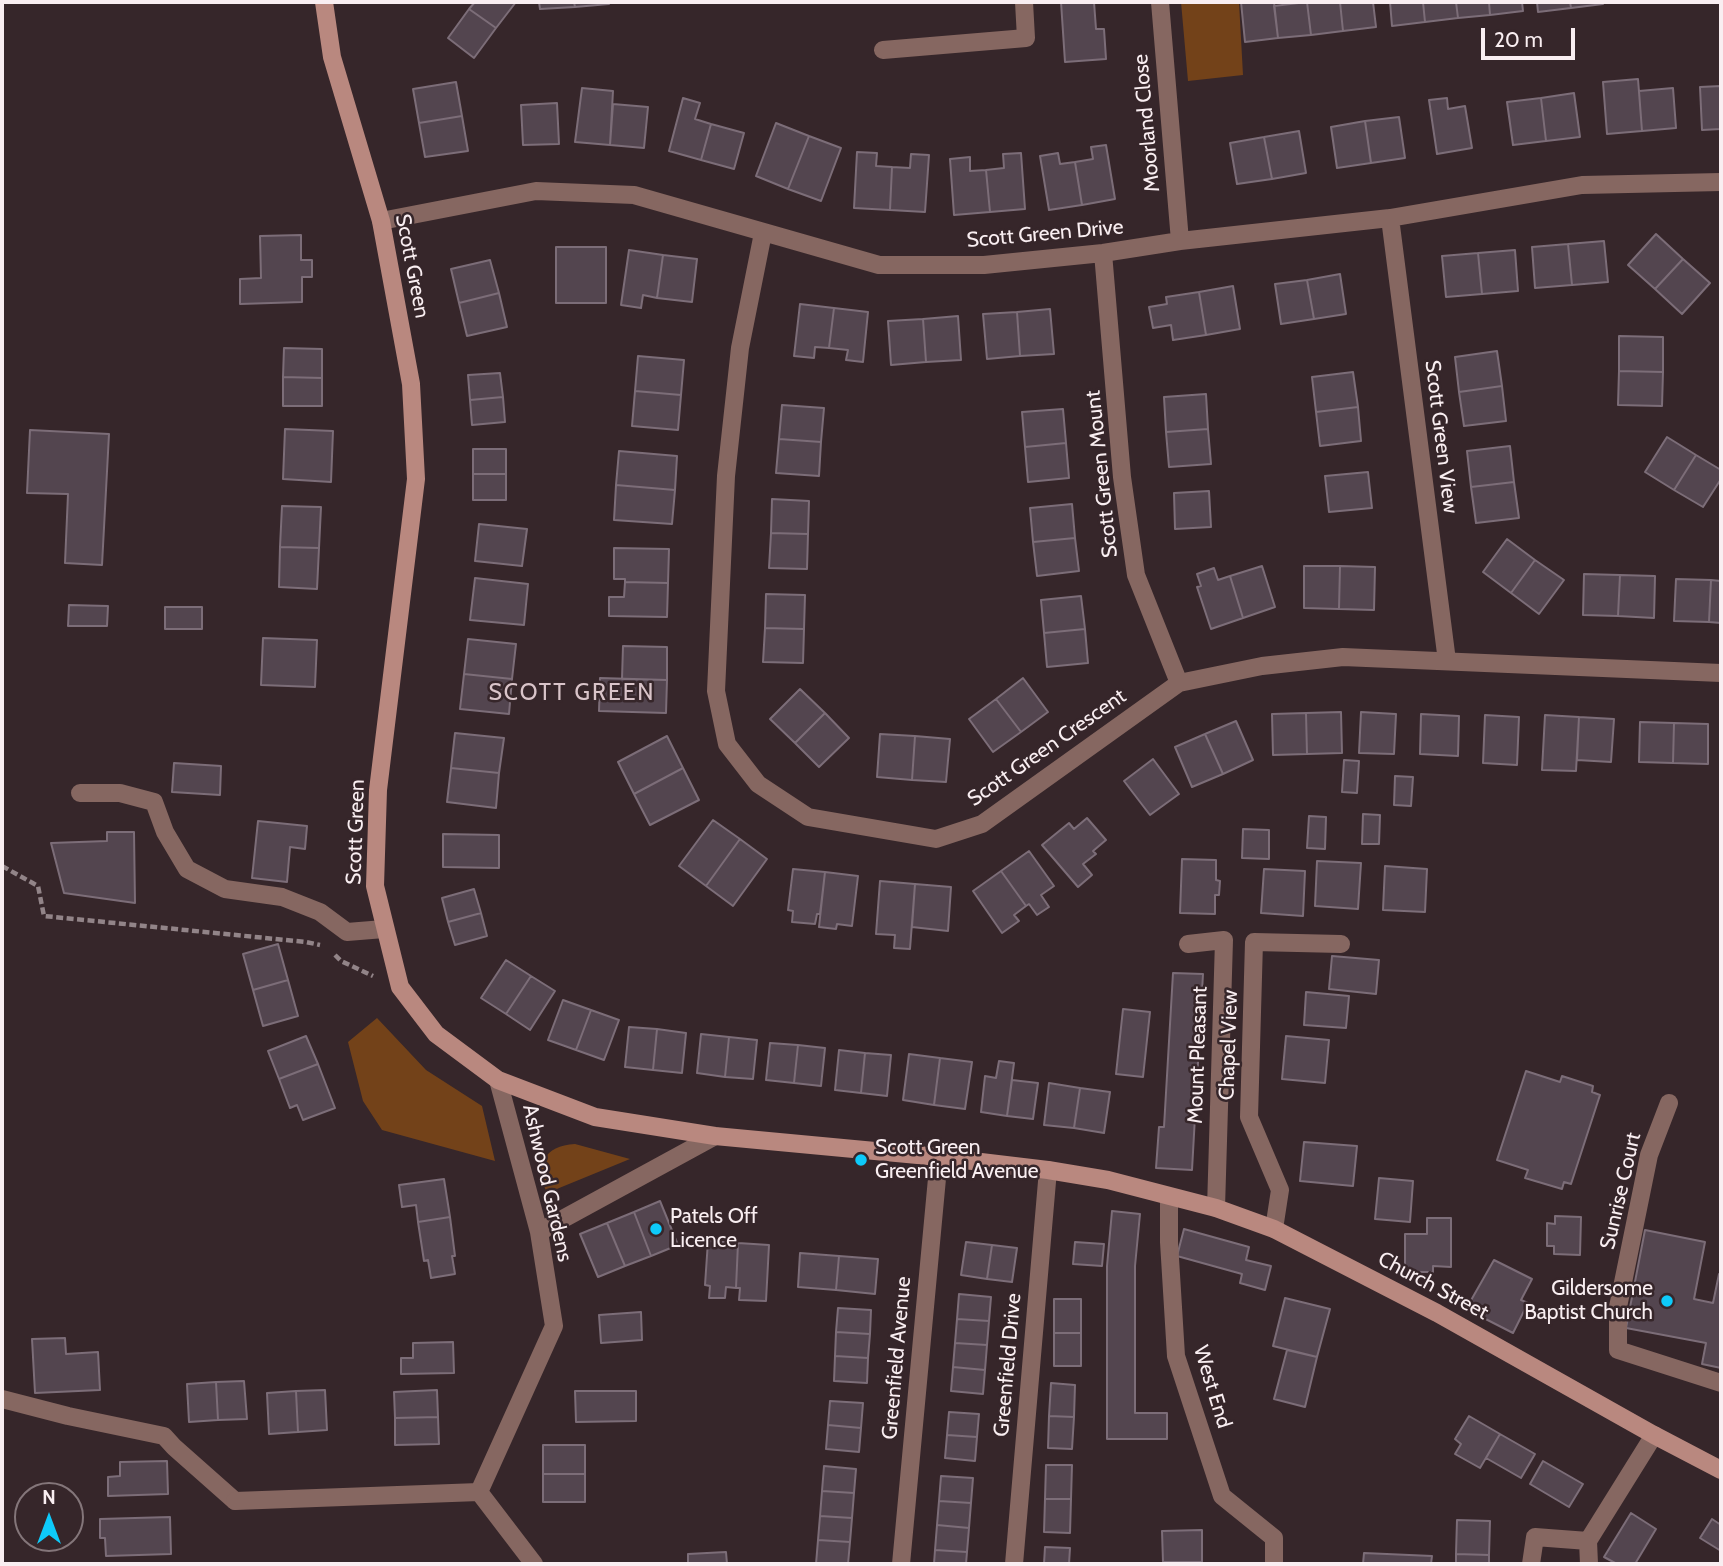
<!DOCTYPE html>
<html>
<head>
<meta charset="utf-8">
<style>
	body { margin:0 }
	#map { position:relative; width:1723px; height:1566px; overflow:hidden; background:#36262a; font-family:Cabin,sans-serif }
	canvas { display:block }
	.frame { position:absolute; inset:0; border:4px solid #f9eef1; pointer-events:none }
	.north { position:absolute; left:14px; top:1482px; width:70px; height:70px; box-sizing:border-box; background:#36262a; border:2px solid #84767a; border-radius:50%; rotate:0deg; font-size:19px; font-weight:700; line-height:28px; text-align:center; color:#f9eef1 }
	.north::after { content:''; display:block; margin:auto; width:24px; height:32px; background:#0ecafa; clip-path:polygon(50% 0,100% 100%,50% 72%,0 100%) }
	.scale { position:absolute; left:1481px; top:28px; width:94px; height:32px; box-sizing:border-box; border:4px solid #f9eef1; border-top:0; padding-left:9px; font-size:21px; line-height:24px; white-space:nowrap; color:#f9eef1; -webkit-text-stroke:5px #36262a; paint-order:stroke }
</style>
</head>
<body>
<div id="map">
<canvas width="1723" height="1566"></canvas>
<div class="frame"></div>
<div class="north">N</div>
<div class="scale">20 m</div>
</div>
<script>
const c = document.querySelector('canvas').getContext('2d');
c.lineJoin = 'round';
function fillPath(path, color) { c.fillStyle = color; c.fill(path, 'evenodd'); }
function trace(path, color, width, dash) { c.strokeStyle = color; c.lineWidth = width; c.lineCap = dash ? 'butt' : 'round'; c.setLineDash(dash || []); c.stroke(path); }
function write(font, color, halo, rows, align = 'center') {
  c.font = font + ' Cabin,sans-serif'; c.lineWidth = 5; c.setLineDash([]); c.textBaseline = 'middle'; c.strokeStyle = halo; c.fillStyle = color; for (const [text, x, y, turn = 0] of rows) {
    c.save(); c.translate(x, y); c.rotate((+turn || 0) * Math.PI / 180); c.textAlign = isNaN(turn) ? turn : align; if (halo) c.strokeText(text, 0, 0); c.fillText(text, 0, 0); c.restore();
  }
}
const green = new Path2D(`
	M1181,2H1239L1243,75L1188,81Z
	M377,1018L426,1070L482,1106L495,1161L382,1130L363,1101L348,1042Z
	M575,1144L630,1159L547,1193C534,1165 544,1146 575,1144Z`);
const building = new Path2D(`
	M475,2H516L496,28L469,9Z
	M539,2H574L575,7L540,9Z
	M574,2H609V4L575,7Z
	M1061,2H1094L1096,29H1104L1106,59L1065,62Z
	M1241,2H1274L1278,38L1245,42Z
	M1307,2L1311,35L1278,38L1274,6Z
	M1307,2H1340L1343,31L1311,35Z
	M1340,2H1373L1376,27L1343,31Z
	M1390,2H1423L1425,22L1392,26Z
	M1423,2H1456L1458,18L1425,22Z
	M1456,2H1489L1490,15L1458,18Z
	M1489,2H1522L1523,11L1490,15Z
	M1537,2H1570L1571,8L1538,12Z
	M1570,2H1603V4L1571,8Z
	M469,9L496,28L474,58L448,38Z
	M1638,79L1642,131L1607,134L1603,82Z
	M456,82L462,116L419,123L413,89Z
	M1721,86V129L1702,130L1700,87Z
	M582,88L613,91L610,145L575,142Z
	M1673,88L1676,128L1642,131L1639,91Z
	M1574,93L1580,137L1546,141L1541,98Z
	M683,98L700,103L695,119L711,124L701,160L669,151Z
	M1447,98L1448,109L1465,106L1472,148L1437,154L1429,100Z
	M1541,98L1546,141L1513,145L1507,102Z
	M557,103L559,144L523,145L521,105Z
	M613,104L648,107L644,148L610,145Z
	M462,116L468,151L425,157L419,123Z
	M1399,117L1405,158L1371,163L1365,121Z
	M1365,121L1371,163L1337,168L1331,127Z
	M776,123L809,136L788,189L756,176Z
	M711,124L744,133L734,169L701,160Z
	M1299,131L1306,173L1272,179L1264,137Z
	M809,136L841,148L821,201L788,189Z
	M1264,137L1272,179L1237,184L1230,143Z
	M1106,145L1115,199L1082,205L1075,162L1093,159L1091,147Z
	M857,152L877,153L876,166L892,167L890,210L854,208Z
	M1021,153L1025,209L990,212L986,170L1004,168L1003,154Z
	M1058,153L1060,164L1075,162L1082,205L1049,210L1040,156Z
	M911,154L929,155L925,212L890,210L892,167L910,168Z
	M970,157V171L986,170L990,212L954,215L950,159Z
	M1656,234L1683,259L1655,289L1628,265Z
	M301,235V260H312V277H302V302L240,304V279L261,278L260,236Z
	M1604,241L1608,282L1572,285L1568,244Z
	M1568,244L1572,285L1535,288L1532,247Z
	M556,247H606V303H556Z
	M629,250L663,255L657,298L643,295L641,308L621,305Z
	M1515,250L1518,291L1482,294L1478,253Z
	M1478,253L1482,294L1446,297L1442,256Z
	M663,255L697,259L692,302L657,298Z
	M1683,259L1710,283L1682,314L1655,289Z
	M490,260L499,293L459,303L451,269Z
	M1340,274L1346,314L1314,319L1307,280Z
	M1307,280L1314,319L1281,324L1275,284Z
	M1233,286L1240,329L1206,335L1199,292Z
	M1199,292L1206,335L1173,340L1171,325L1153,328L1149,307L1167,304L1166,297Z
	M499,293L507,327L467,336L459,303Z
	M800,304L834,308L829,348L815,347L814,358L794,356Z
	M834,308L868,312L863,362L846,360L848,350L829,348Z
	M1050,309L1054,354L1020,356L1017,312Z
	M1017,312L1020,356L987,359L983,314Z
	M958,316L961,360L926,362L923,319Z
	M923,319L926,362L891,365L888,321Z
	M1619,336L1663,337V372L1619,371Z
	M284,348L322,349V378L283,377Z
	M1497,351L1502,386L1459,392L1455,357Z
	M638,356L684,360L681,395L635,391Z
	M1619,371L1663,372L1662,406L1618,405Z
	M1353,372L1358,407L1316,412L1312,377Z
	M500,373L503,397L470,400L468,375Z
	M283,377L322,378V406H283Z
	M1502,386L1506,421L1464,426L1459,392Z
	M635,391L681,395L678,430L632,426Z
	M1206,394L1208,429L1166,432L1164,397Z
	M503,397L505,422L472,425L470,400Z
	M782,405L824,408L821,442L779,439Z
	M1358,407L1361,441L1320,446L1316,412Z
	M1063,409L1066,443L1025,447L1022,412Z
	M285,429L333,431L331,482L283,479Z
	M1208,429L1211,464L1169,467L1166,432Z
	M30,430L109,434L102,565L65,563L68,494L27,493Z
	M1667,437L1696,455L1674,490L1645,472Z
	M779,439L821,442L819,476L776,473Z
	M1066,443L1069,478L1028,482L1025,447Z
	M1510,446L1514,482L1471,487L1467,451Z
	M473,449H506V474H473Z
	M619,451L677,456L675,490L616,485Z
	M1696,455L1721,470V479L1703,507L1674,490Z
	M1368,472L1372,508L1329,512L1325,476Z
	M473,474H506V500H473Z
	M1514,482L1519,518L1476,523L1471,487Z
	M616,485L675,490L672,524L614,520Z
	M1209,491L1211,527L1175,529L1174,493Z
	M772,499L809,501L808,534L771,533Z
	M1072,504L1075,538L1033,542L1030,508Z
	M282,506L321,507L319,548L280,547Z
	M479,524L527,529L522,566L475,561Z
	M771,533L808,534L807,569L769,568Z
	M1075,538L1079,571L1037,576L1033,542Z
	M1507,539L1535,560L1511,593L1483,572Z
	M280,547L319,548L317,589L279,587Z
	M614,548L669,549L668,583L625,582V579H614Z
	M1535,560L1564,580L1539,614L1511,593Z
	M1262,566L1275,607L1243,618L1230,576Z
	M1304,566H1340L1339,609L1304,608Z
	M1340,566L1375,567L1374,610L1339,609Z
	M1214,568L1218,580L1230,576L1243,618L1211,629L1197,587L1201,586L1197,574Z
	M1584,574L1620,575L1618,616L1583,615Z
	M1620,575L1655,576L1654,618L1618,616Z
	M475,578L528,584L524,625L470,620Z
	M1676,579L1711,580L1709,622L1674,621Z
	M1711,580L1721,581V623L1709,622Z
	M625,582L668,583L667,617L609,616V597H624Z
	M766,594L805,595L804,629L765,628Z
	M1081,596L1085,629L1044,633L1041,600Z
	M69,605L108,606L107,626H68Z
	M165,607H202V629H165Z
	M765,628L804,629L803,663L763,662Z
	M1085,629L1088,663L1047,667L1044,633Z
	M263,638L317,640L315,687L261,685Z
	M468,639L516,644L512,679L464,674Z
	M623,646L667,647V680L622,679Z
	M464,674L512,679L509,714L460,709Z
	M600,678L667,680L666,713L599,711Z
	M1023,678L1048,712L1021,732L996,699Z
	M800,689L825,713L795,743L770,719Z
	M996,699L1021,732L993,752L969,719Z
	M1341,712L1342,753L1307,754L1306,713Z
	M1361,712L1396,714L1394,754L1359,753Z
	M825,713L849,738L819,767L795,743Z
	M1306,713L1307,754L1273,755L1272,714Z
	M1421,714L1459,716L1458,756L1420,754Z
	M1485,715L1519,717L1517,765L1483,763Z
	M1545,715L1579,717L1576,771L1542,770Z
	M1579,717L1614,719L1611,762L1577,760Z
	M1236,721L1253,760L1223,774L1205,734Z
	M1640,722L1674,723L1673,763L1639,762Z
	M1674,723L1708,724V764L1673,763Z
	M455,733L504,738L499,773L451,768Z
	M880,734L915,736L912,780L877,777Z
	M1205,734L1223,774L1192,787L1175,747Z
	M667,736L683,768L634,794L618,762Z
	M915,736L950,739L946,782L912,780Z
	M1153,759L1179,794L1150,815L1124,781Z
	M1344,760L1359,761L1357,793L1342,792Z
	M174,763L221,766L220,795L172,792Z
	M451,768L499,773L496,808L447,802Z
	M683,768L699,800L650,825L634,794Z
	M1395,776L1413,777L1411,806L1394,805Z
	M1363,814L1380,815L1379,844H1362Z
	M1309,816L1326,817L1325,849L1307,848Z
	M1087,818L1106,840L1093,851L1096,854L1083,864L1092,875L1078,887L1042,845L1069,823L1074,829Z
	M713,820L740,839L706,886L679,866Z
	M258,821L307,826L305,849L290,847L287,882L252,878Z
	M1243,829L1269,830V859L1242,858Z
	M107,832H134L135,903L64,893L51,843L107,841Z
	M443,834L499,835V868L443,867Z
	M740,839L767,859L733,906L706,886Z
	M1029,851L1054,886L1041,895L1049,907L1037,915L1029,904L1026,906L1001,871Z
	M1182,859L1216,860V880L1220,881L1219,895H1215V914L1180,913Z
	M1317,861L1361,863L1358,909L1315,906Z
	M1385,866L1427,869L1425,912L1383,910Z
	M793,869L825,872L820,914H817L815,924L792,922L793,911L788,910Z
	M1264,869L1305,871L1303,916L1261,913Z
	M1001,871L1026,906L1014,915L1019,921L1002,933L973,891Z
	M825,872L858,876L852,926L837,924L836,929L819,927Z
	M880,881L915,884L910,949L894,948L895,935L876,934Z
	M915,884L951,887L948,931L912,927Z
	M474,889L481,913L448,922L442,898Z
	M481,913L487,936L455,945L448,922Z
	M278,944L288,980L253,990L243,954Z
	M1332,956L1379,960L1376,994L1329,989Z
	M506,960L531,976L506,1014L481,998Z
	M1173,973L1203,974L1192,1170L1156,1168L1159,1127H1164Z
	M531,976L555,991L530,1030L506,1014Z
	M288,980L298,1016L263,1026L253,990Z
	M1306,992L1349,996L1346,1028L1304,1025Z
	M563,1000L591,1010L576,1050L548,1040Z
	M1123,1009L1150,1012L1143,1077L1116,1074Z
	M591,1010L619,1020L604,1060L576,1050Z
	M629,1027L657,1029L653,1070L625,1067Z
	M657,1029L686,1033L682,1073L653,1070Z
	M701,1034L729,1037L725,1077L697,1073Z
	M306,1036L318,1064L279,1079L268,1051Z
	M1286,1036L1329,1040L1325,1083L1282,1079Z
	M729,1037L757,1040L753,1079L725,1077Z
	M770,1043L798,1045L794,1083L766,1080Z
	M798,1045L825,1048L821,1086L794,1083Z
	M839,1050L865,1053L861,1093L835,1090Z
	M865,1053L891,1055L887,1096L861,1093Z
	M909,1054L940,1058L934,1105L903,1100Z
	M940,1058L972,1062L965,1109L934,1105Z
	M999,1061L1014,1063L1007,1116L981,1112L985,1076L996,1078Z
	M318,1064L335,1108L303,1120L297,1105L290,1108L279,1079Z
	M1526,1071L1560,1082L1562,1076L1593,1086L1592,1092L1600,1095L1571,1184L1564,1182L1562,1189L1525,1178L1528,1170L1497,1160Z
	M1012,1080L1038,1083L1033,1119L1007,1116Z
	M1049,1083L1080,1088L1074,1128L1044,1125Z
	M1080,1088L1110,1092L1104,1133L1074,1128Z
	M1304,1142L1357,1146L1353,1186L1300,1181Z
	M1379,1178L1413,1181L1410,1222L1375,1219Z
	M444,1179L450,1217L418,1222L416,1205L402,1207L399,1185Z
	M660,1201L678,1245L651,1256L634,1212Z
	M1112,1211L1140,1214L1135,1266V1413H1167V1439H1107V1266Z
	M634,1212L651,1256L625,1266L607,1223Z
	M1555,1216L1581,1217L1580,1255L1554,1254V1246H1547V1223L1555,1224Z
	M450,1217L455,1256H452L455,1274L431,1278L428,1260L424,1261L418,1222Z
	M1427,1218H1451V1267L1433,1266V1272H1405V1234H1427Z
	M607,1223L625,1266L598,1277L580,1234Z
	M1184,1229L1249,1247L1246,1260L1271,1266L1265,1290L1240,1283L1242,1274L1177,1256Z
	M1645,1230L1705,1242L1694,1299L1713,1303L1719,1274H1721V1368L1702,1364L1706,1343L1626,1328Z
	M708,1241L738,1243L736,1288L726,1287L725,1298H709L710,1286L705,1285Z
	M966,1242L992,1245L987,1279L961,1275Z
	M1075,1242L1104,1244L1102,1266L1073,1264Z
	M738,1243L769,1245L766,1301L739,1300L740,1288H736Z
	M992,1245L1017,1248L1012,1282L987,1279Z
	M800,1253L839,1256L836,1290L798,1287Z
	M839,1256L878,1259L875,1294L836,1290Z
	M1494,1260L1532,1279L1521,1300L1528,1303L1513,1333L1466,1309Z
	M959,1294L991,1297L989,1321L957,1319Z
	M1285,1298L1330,1309L1317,1357L1273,1346Z
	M1054,1299H1081V1333H1054Z
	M838,1308L871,1310L870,1334L836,1332Z
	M641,1312L642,1340L601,1343L599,1315Z
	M957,1319L989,1321L987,1345L955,1343Z
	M836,1332L870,1334L868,1358L835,1356Z
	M1054,1333H1081V1366H1054Z
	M65,1338L66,1354L98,1352L100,1390L35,1393L32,1339Z
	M453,1342L454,1373L401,1374V1358H413V1343Z
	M955,1343L987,1345L985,1370L953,1367Z
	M1287,1350L1317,1357L1305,1407L1274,1399Z
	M835,1356L868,1358L867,1383L834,1381Z
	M953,1367L985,1370L983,1394L951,1391Z
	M244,1381L247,1419L218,1420L216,1382Z
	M216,1382L218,1420L189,1422L187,1384Z
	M1051,1383L1075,1385L1074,1417L1049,1416Z
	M325,1390L327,1430L298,1432L296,1391Z
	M437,1390L438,1417L395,1418L394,1392Z
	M296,1391L298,1432L269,1434L267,1393Z
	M575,1391H636V1421L576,1422Z
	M830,1401L863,1403L861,1428L828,1425Z
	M949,1412L979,1414L977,1437L947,1435Z
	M1049,1416L1074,1417L1072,1449L1048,1448Z
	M1469,1416L1500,1434L1480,1468L1455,1454L1461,1444L1455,1439Z
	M438,1417L439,1444L395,1445V1418Z
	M828,1425L861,1428L859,1452L826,1449Z
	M1500,1434L1535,1454L1521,1478L1486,1458Z
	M947,1435L977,1437L975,1461L945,1458Z
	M543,1445H585V1474H543Z
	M167,1461L168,1494L108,1496V1477L120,1476V1462Z
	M1543,1461L1583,1484L1569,1507L1530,1484Z
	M1046,1465H1072L1071,1499H1045Z
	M824,1466L856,1469L854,1493L822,1491Z
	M543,1474H585V1502H543Z
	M941,1476L973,1478L971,1503L939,1501Z
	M822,1491L854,1493L852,1518L820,1516Z
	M1045,1499H1071L1070,1533L1044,1532Z
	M939,1501L971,1503L969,1528L937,1525Z
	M1631,1513L1656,1529L1635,1564H1617L1604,1557Z
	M820,1516L852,1518L850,1542L818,1540Z
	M170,1517L171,1554L106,1556L105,1538H100V1519Z
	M1712,1519L1721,1525V1551L1700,1538Z
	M1457,1520L1490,1521L1489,1555L1456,1554Z
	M937,1525L969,1528L967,1552L935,1550Z
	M1202,1530V1562H1163L1162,1531Z
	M818,1540L850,1542L848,1564H816Z
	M1045,1547L1070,1548L1069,1564H1044Z
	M935,1550L967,1552L966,1564H934Z
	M726,1552L727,1564H688V1554Z
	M1364,1553L1432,1556L1431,1564H1363Z
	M1456,1554L1489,1555V1564H1456Z`);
const path = new Path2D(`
	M2,866L38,886L44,916L306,942L320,945
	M335,955L341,961L373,976`);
const service = new Path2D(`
	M883,50L1026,38L1024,2
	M80,793H120L154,802L165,832L187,869L225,889L282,897L320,912L347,932L384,929
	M2,1399L68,1416L164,1436L174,1447L235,1501`);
const minor = new Path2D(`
	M1160,2L1180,241
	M1390,218L1447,661
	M381,221L536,191L634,195L879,265H984L1103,253L1180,241L1390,218L1582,185L1721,182
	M763,233L740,348L726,476L716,691L727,744L758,784L808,817L936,839L982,824L1179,683L1262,666L1343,657L1721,673
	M1103,253L1122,477L1136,575L1179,683
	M1188,944L1224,940L1216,1208
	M1669,1103L1649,1155L1618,1307V1350L1721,1383
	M1169,1197V1242L1176,1356L1222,1496L1274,1538V1564
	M1274,1229L1280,1190L1249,1117L1254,942L1341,944
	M539,1232L715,1136
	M479,1492L534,1564
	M235,1501L479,1492L554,1326L539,1232L498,1080
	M1588,1541L1589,1564
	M901,1564L939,1157
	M1014,1564L1048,1170
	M1531,1564L1535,1537L1588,1541L1654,1435`);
const secondary = new Path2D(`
	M324,2L332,57L381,221L411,384L416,479L378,790L375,886L400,987L436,1034L498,1080L595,1117L715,1136L939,1157L1048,1170L1108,1180L1216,1208L1274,1229L1437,1313L1654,1435L1721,1470`);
const markers = [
	[861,1160,7,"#0ecafa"],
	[656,1229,7,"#0ecafa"],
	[1667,1301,7,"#0ecafa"]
];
const streetNames = [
	["Moorland Close",1147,123,-95],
	["Scott Green Drive",1045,234,-5],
	["Scott Green",412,266,79],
	["Scott Green View",1441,437,83],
	["Scott Green Mount",1102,474,-96],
	["Scott Green Crescent",1047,748,-35],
	["Scott Green",356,832,-88],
	["Chapel View",1229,1045,-88],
	["Mount Pleasant",1198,1055,-88],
	["Ashwood Gardens",547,1183,77],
	["Sunrise Court",1621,1191,-77],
	["Church Street",1433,1286,28],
	["Greenfield Avenue",897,1358,-85],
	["Greenfield Drive",1008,1365,-85],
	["West End",1212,1387,73]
];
const poiNames = [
	["Scott Green",875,1148],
	["Greenfield Avenue",875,1172],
	["Patels Off",670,1217],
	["Licence",670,1241],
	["Gildersome",1653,1289,"right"],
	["Baptist Church",1653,1313,"right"]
];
const neighbourhoodNames = [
	["SCOTT GREEN",572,693]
];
fillPath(green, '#734219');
fillPath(building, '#53454f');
trace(building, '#7c6d78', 2);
trace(path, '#928488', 4.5, [7, 3.5]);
trace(service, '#866761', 18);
trace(minor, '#866761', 18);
trace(secondary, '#b9887f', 18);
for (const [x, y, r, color] of markers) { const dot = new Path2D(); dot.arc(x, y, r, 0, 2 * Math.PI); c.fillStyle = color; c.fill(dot); trace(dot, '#36262a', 2.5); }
write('21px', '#f9eef1', '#36262a', streetNames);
write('21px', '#f9eef1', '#36262a', poiNames, 'left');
c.letterSpacing = '2px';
write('23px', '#d9c4c9', '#36262a', neighbourhoodNames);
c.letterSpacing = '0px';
</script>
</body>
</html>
